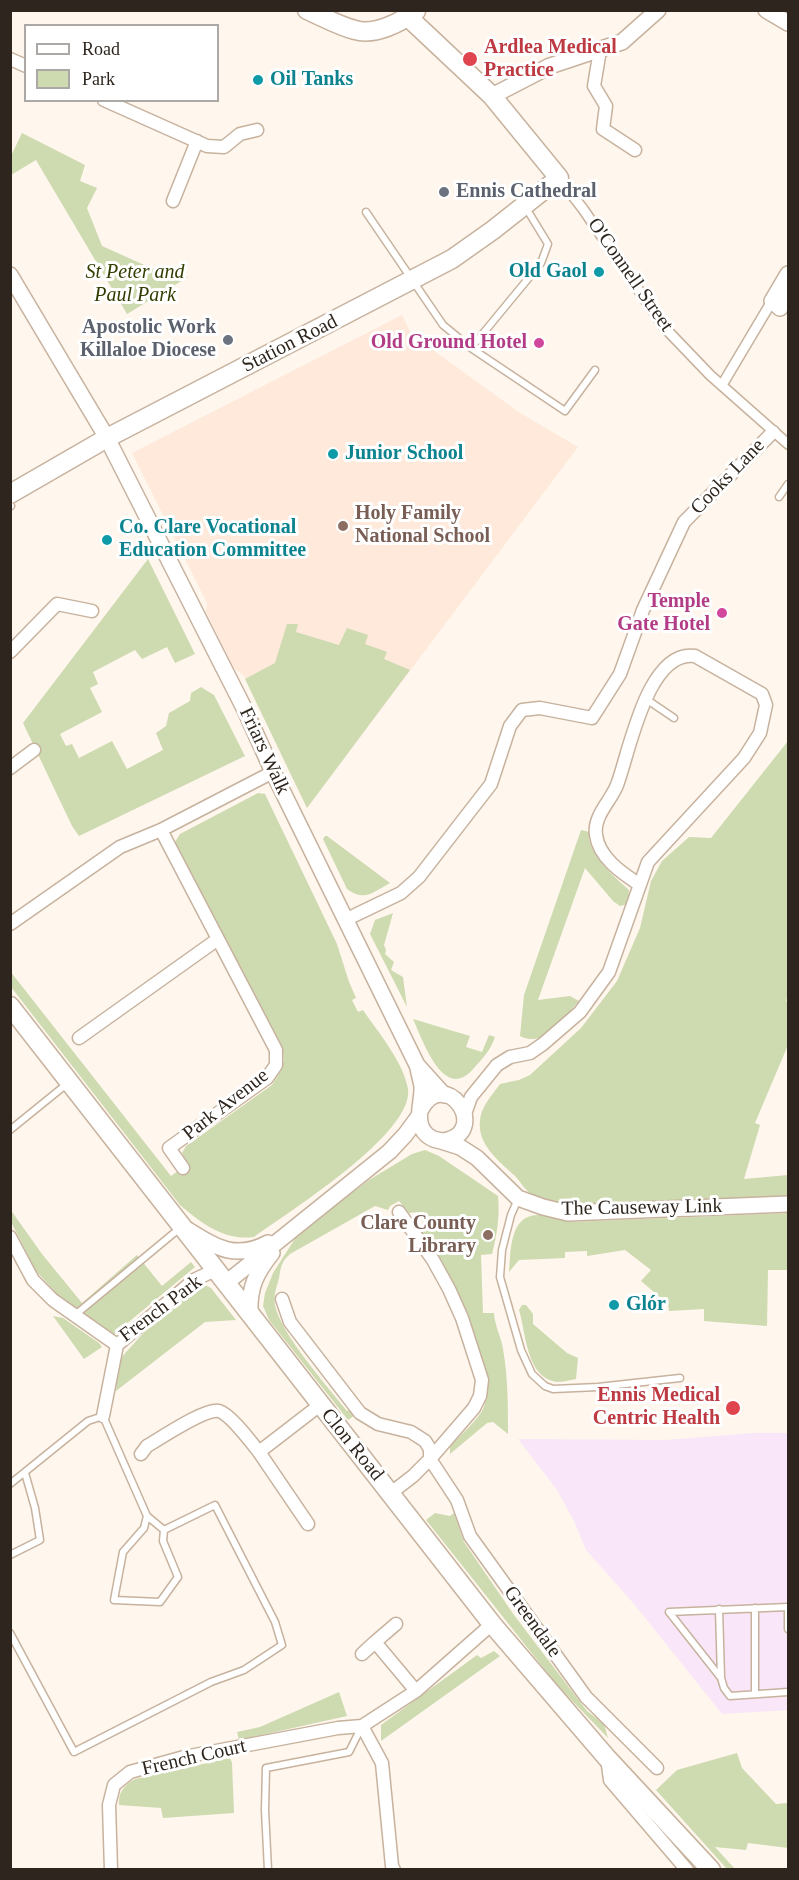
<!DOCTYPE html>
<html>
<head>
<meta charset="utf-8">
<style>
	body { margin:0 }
	#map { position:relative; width:799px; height:1880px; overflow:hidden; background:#fff6ed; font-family:Georgia,serif }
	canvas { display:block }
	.frame { position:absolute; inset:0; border:12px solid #2e261e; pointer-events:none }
	.legend { position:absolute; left:24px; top:24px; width:195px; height:78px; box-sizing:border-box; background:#fff; border:2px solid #aba8a5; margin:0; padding:8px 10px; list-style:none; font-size:18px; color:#2e261e }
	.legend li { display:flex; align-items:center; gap:12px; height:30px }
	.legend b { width:30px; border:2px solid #aba8a5 }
</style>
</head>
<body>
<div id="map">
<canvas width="799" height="1880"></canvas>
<div class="frame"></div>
<ul class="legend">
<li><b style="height:8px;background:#fff"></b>Road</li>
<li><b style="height:16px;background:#cedab0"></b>Park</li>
</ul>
</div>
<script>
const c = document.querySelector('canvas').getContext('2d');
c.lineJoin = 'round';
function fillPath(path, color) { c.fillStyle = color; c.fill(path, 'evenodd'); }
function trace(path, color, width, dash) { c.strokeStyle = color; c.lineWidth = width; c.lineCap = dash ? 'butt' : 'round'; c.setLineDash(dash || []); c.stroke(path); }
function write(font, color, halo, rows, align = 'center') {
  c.font = font + ' Georgia,serif'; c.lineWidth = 6; c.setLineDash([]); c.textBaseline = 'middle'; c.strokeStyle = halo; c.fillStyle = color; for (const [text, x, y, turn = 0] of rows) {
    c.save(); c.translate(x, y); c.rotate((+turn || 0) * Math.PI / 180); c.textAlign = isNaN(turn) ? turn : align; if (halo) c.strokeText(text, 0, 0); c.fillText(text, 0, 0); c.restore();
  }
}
const commercial = new Path2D(`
	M754,1433H788V1710L722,1714L634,1604L586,1550L574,1521L557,1490L518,1439L665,1440Z`);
const education = new Path2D(`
	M402,315L411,334L520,413L578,447L307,808L244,676L234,668L206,612L207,603L132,453Z`);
const green = new Path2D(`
	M22,133L85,165L80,181L97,188L87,208L102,246L151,268L188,277L127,314L36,160L11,175V156Z
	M148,559L195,654L175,663L167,647L142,659L135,650L93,672L98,684L90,688L102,712L60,734L66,746L72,744L79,758L112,741L127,769L163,750L156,733L166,726L169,713L190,701L191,693L201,687L214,695L245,756L79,836L72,826L23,723Z
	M287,624H298L296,632L339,645L347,628L368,635L365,644L387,652L384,659L410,670L307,808L245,679L275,663Z
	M788,741V995L786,1001L788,1003V1045L755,1123L760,1125L744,1179L788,1175V1196L575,1205C559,1202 544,1201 530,1193C524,1189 520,1181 515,1176C499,1161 477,1145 480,1120C481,1107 492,1095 500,1084L519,1080L530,1075L581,1028L617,981L640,928L651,881L662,861L689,837L711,838Z
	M258,793L265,794L337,944L349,982L356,998L352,1000L358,1012L363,1010C378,1032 404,1063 408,1089C414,1134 288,1212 254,1237C224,1241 201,1223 180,1205L11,987L10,971L171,1176L188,1164L182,1153L186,1146L272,1085L282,1069L284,1059L282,1046L175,842L180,834Z
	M581,830L589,832C587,855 614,876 629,890L628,904L620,906L613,901L585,868L538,1000L570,996L579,1001C563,1018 545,1049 520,1036L524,995Z
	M325,836H327L390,883C373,892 365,902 347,889L323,839Z
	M393,913L384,945L386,950L385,954L394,962L391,970L403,977L407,1007L370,934L375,920Z
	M413,1019L470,1036L466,1047L482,1052L489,1035L495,1037C491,1050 482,1059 474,1068C444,1104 423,1041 413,1019Z
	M425,1150L439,1156L498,1196C500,1216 497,1235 492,1254L481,1255L483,1313H494C495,1327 501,1336 503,1349C508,1377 508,1405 508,1434L493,1422L487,1423L450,1454V1447C459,1436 477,1421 483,1409C498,1381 459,1292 443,1265C438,1255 425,1244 421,1235C419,1230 421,1226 423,1222L417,1212L409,1213L399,1201L390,1206L388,1210L375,1206L290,1254C281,1262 281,1267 279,1278C277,1287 273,1294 275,1305C280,1333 328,1387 347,1411L349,1410L354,1416L348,1420L269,1320L263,1306L265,1293L273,1273L298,1234L369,1180L412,1154Z
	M10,1209L42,1254L82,1303L137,1255L162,1286L191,1262L195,1267L113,1335L65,1303L36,1271L11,1222Z
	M788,1213V1270H768L767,1326L704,1321V1309L669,1311L668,1304L641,1281L651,1270L625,1250L587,1256V1251L565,1252V1258L519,1260L509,1272C511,1252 509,1214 539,1215C549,1215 561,1220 571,1222Z
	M205,1285L211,1288L236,1320L205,1322L116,1391L118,1361L177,1296Z
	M522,1305H526L533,1314V1324L567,1353L578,1358L576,1379C570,1380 563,1382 557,1382C526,1378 526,1333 519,1310Z
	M53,1316L63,1318L99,1343L102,1347L84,1359Z
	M435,1513L450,1516L454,1513L464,1542L514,1615L587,1711L604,1724L608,1738L557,1685L426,1520Z
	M494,1651L500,1656L381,1741V1725L477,1655L481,1658Z
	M339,1692L347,1716L239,1740L237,1732L260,1727Z
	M737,1753L742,1768L776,1804L788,1803V1848L748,1843L746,1850L715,1847L735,1869H727L656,1790L677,1770Z
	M230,1758L232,1763L234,1813L163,1818L161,1808L119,1805C118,1793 124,1785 135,1779Z`);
const service = new Path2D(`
	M366,212L443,325L471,348L565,411L595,370
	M471,348L541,263L548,244L526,208
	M779,497L788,484
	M10,506H11
	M646,699L674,718
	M10,1130L68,1083
	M518,1199L511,1215L502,1250L500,1277L521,1350L532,1374L545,1386L553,1389L598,1387L680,1378
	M75,1315L180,1228
	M10,1484L88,1421L103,1416L147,1516L164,1530L215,1505L275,1622L282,1645L244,1670L211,1682L74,1752L10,1633
	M147,1516L144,1528L123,1552L114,1600L160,1602L178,1577L163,1541L164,1530
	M10,1555L40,1540L35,1508L25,1473
	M788,1607L669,1612L721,1678L724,1688L730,1696L788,1692
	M788,1607V1629
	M755,1608V1694
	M719,1609L721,1677
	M268,1870L265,1810L266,1768L349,1752L362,1726`);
const pedestrian = new Path2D(`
	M559,178L583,209L664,327L710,375L788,444
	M722,385L772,301`);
const minor = new Path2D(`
	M600,50L594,86L606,106L603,129L635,150
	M10,59L26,66
	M104,100L207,146L224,147L240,134L257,130
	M173,201L197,141
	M10,652L57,604L92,611
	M10,768L34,750
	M161,830L276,1050V1065L267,1078L169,1148L183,1168
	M345,920L401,893L419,877L491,784L510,726L522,710L540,708L592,718L620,674L643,610L684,522L773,432
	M10,924L120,847L161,830L273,772
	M79,1038L218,939
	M465,1114L471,1097L497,1065L510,1057L530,1053L543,1044L580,1012L609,972L648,862L744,758L760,733L766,705L762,694L695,656C647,649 629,754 617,785C611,801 593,816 596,835C599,858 622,873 640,885
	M10,1237L33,1280L53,1300L117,1345
	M282,1299L290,1322L360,1413L378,1424L411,1432L425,1441L430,1449V1459L457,1500L470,1536L586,1697L657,1768
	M117,1345L194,1280L215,1270
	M103,1416L117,1345
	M259,1452L308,1524
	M141,1454L147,1446C161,1438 205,1408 219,1411C230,1414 251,1442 259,1452L320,1405
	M391,1493L413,1476L430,1459L474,1408L480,1396L482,1380L462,1318L449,1289L433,1260L399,1212
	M396,1624L375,1642L416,1691
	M362,1654L375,1642
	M362,1726L416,1691L492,1624
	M607,1758L610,1780L687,1870
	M111,1870L109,1805L114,1785L130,1772L184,1757L338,1728L362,1726L382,1763L392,1866L394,1870`);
const tertiary = new Path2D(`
	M766,10L788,23
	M492,96L550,66L622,42L658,10
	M788,274L772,301L780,308L788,294
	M10,275L107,438L245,710L273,772L417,1065L444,1095
	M418,1068C419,1074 421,1080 422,1086C423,1102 413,1123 427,1135C433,1140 441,1142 448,1140C489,1128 445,1066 421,1109
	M438,1140L460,1147L477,1158L518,1198L543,1207L568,1213L788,1204
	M188,1230C217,1248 236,1260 268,1243
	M226,1283L389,1152L405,1135L419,1116
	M250,1313C249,1287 256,1273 272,1253`);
const secondary = new Path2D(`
	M307,10C323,17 339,26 355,30C375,36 401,22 416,11
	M10,494L107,438L452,259L493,230L559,178L492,96L408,17
	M10,1006L492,1624L607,1758L711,1870`);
const markers = [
	[470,59,8,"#e0444e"],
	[258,80,6,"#0f9aa8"],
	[444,192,6,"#6b7280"],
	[599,272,6,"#0f9aa8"],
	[228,340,6,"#6b7280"],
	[539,343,6,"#d1479c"],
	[333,454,6,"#0f9aa8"],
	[343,526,6,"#8d6e63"],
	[107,540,6,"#0f9aa8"],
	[722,613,6,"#d1479c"],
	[488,1235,6,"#8d6e63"],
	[614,1305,6,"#0f9aa8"],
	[733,1408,8,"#e0444e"]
];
const healthNames = [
	["Ardlea Medical",484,48],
	["Practice",484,71],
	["Ennis Medical",720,1396,"right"],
	["Centric Health",720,1419,"right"]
];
const cultureNames = [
	["Oil Tanks",270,80],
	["Old Gaol",587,272,"right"],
	["Junior School",345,454],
	["Co. Clare Vocational",119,528],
	["Education Committee",119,551],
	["Glór",626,1305]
];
const worshipNames = [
	["Ennis Cathedral",456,192],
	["Apostolic Work",216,328,"right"],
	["Killaloe Diocese",216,351,"right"]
];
const parkNames = [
	["St Peter and",135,273],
	["Paul Park",135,296]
];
const streetNames = [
	["O'Connell Street",630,275,55],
	["Station Road",290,344,-27],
	["Cooks Lane",728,477,-46],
	["Friars Walk",264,751,65],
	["Park Avenue",226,1105,-38],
	["The Causeway Link",642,1208,-1],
	["French Park",161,1309,-37],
	["Clon Road",352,1445,51],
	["Greendale",532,1622,54],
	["French Court",194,1758,-13]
];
const hotelNames = [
	["Old Ground Hotel",527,343],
	["Temple",710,602],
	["Gate Hotel",710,625]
];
const educationNames = [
	["Holy Family",355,514],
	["National School",355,537],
	["Clare County",476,1224,"right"],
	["Library",476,1247,"right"]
];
fillPath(commercial, '#f9e7f9');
fillPath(education, '#fee9db');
fillPath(green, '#cedab0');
trace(service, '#c7b29e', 9);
trace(pedestrian, '#c7b29e', 12);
trace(minor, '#c7b29e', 15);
trace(tertiary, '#c7b29e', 18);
trace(secondary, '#c7b29e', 21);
trace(service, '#fff', 6);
trace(pedestrian, '#fff', 9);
trace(minor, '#fff', 12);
trace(tertiary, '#fff', 15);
trace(secondary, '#fff', 18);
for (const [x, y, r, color] of markers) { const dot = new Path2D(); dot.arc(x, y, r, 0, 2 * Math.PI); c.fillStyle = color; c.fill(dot); trace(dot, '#fff', 2); }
write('bold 20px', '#be3a42', '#fff', healthNames, 'left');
write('bold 20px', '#0d838f', '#fff', cultureNames, 'left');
write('bold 20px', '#5b616d', '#fff', worshipNames, 'left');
write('italic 20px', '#323d01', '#fff', parkNames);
write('20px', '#2e261e', '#fff', streetNames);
write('bold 20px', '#b23c85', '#fff', hotelNames, 'right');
write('bold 20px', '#785e54', '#fff', educationNames, 'left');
</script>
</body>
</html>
